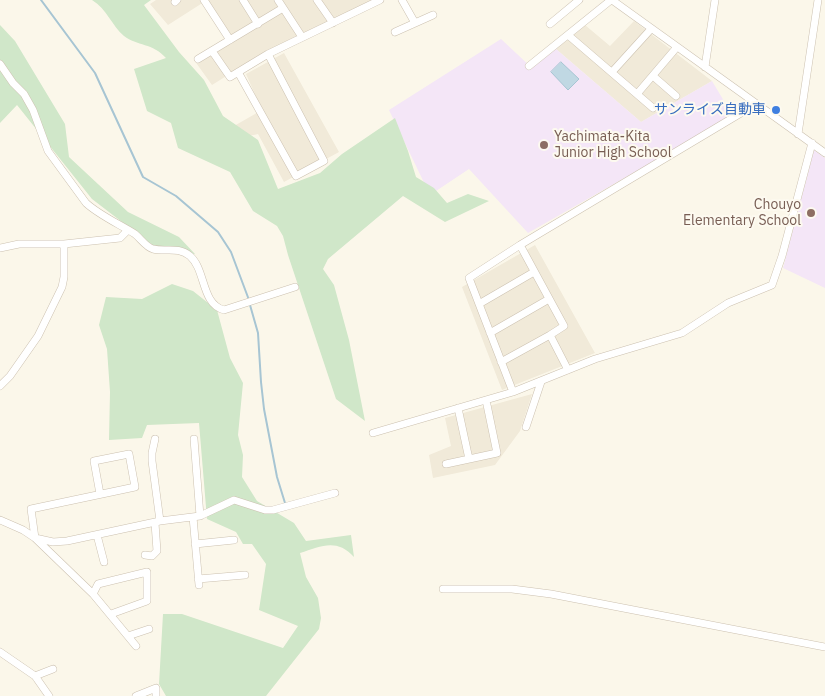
<!DOCTYPE html>
<html>
<head>
<meta charset="utf-8">
<style>
	body { margin:0 }
	canvas { display:block; background:#fbf7ea }
</style>
</head>
<body>
<canvas width="825" height="696"></canvas>
<script>
const c = document.querySelector('canvas').getContext('2d');
c.lineJoin = 'round';
function fillPath(path, color) { c.fillStyle = color; c.fill(path, 'evenodd'); }
function trace(path, color, width, dash) { c.strokeStyle = color; c.lineWidth = width; c.lineCap = dash ? 'butt' : 'round'; c.setLineDash(dash || []); c.stroke(path); }
function write(font, color, halo, rows, align = 'center') {
  c.font = font + ' "IBM Plex Sans","Noto Sans JP",sans-serif'; c.lineWidth = 4; c.setLineDash([]); c.textBaseline = 'middle'; c.strokeStyle = halo; c.fillStyle = color; for (const [text, x, y, turn = 0] of rows) {
    c.save(); c.translate(x, y); c.rotate((+turn || 0) * Math.PI / 180); c.textAlign = isNaN(turn) ? turn : align; if (halo) c.strokeText(text, 0, 0); c.fillText(text, 0, 0); c.restore();
  }
}
const residential = new Path2D(`
	M156,0H374L263,53L212,85L194,60L225,38L204,2L168,25L150,4Z
	M634,21L712,81L641,122L556,49L585,25L610,46Z
	M284,53L339,152L284,182L258,134L240,138L234,126L262,110L246,74Z
	M535,245L595,353L502,390L462,287Z
	M532,394L520,431L495,465L433,478L429,455L451,446L445,418Z`);
const education = new Path2D(`
	M501,39L532,68L556,49L641,122L712,81L733,116L528,233L469,169L430,195L389,110Z
	M814,150L825,158V288L783,268Z`);
const green = new Path2D(`
	M92,0H151L144,5L179,52L204,80L223,116L258,140L278,189L320,173L342,154L395,118L408,151L416,177L434,188L447,203L468,194L489,201L445,222L403,196L328,259L323,269L334,285L349,340L365,421L336,399L288,255L283,236L277,226L253,211L230,172L178,148L171,123L147,111L134,69L166,58C153,43 137,46 124,36C112,26 107,9 92,0Z
	M0,25L15,41L65,124L69,157L128,212L179,237L195,254L161,252L92,199L17,105L0,123Z
	M172,284L193,291L217,310L230,358L243,383L238,435L243,455L242,477L257,501L294,523L306,541L351,535L354,557C337,538 321,546 300,553L306,577L318,598L321,618L319,629L266,696H166L159,684L163,614H182L283,648L298,626L259,610L266,564L252,544H243L236,532L207,519L199,423L147,425L142,438L109,440L110,392L107,349L99,325L106,297L142,299Z`);
const water = new Path2D(`
	M561,62L579,79L568,90L551,72Z`);
const stream = new Path2D(`
	M41,0L95,73L143,177L176,196L218,232L231,252L249,300
	M250,305L258,333L261,382L264,409L277,477L285,503`);
const street = new Path2D(`
	M204,0L230,40
	M243,0L258,24
	M278,0L302,37
	M317,0L333,23
	M402,0L415,23
	M612,0L825,153
	M175,2L177,0
	M550,24L579,0
	M395,32L433,15
	M568,35L653,108
	M212,51L230,77L268,54L380,0
	M198,59L283,8
	M0,64L13,83L24,94L33,110L48,151L86,203C99,215 119,224 135,234C141,239 146,247 153,249C166,252 178,246 190,256C206,270 201,304 224,310L295,287
	M529,66L611,0
	M705,67L715,0
	M238,72L296,176L324,161L268,54
	M612,72L651,29
	M653,76L676,96
	M637,94L677,47
	M798,134L818,0
	M520,245L564,326L550,335L568,370
	M0,248L19,244H64L120,238L128,230
	M479,304L534,272
	M490,333L549,299
	M501,362L550,335
	M0,386L10,376L38,336L62,287L64,277V244
	M513,392L469,278L520,245L756,104
	M458,408L469,459
	M526,427L541,382
	M373,433L513,392L595,359L682,333L728,303L772,285L782,256L812,143
	M155,439L152,453V461L160,521
	M194,439L200,516
	M446,464L497,453L486,400
	M100,494L94,461L129,454L135,487L31,509L35,538L53,542L67,541L160,521L200,516L234,500L265,510H273L335,493
	M193,517L199,585
	M0,520L23,530L35,538L93,594L136,646
	M97,535L104,562
	M195,544L234,540
	M145,555L152,556L157,551L155,523
	M198,579L245,575
	M443,589H512L551,594L825,647
	M93,594L98,584L147,572V601L111,614
	M128,636L149,629
	M0,652L35,676L49,696
	M35,676L53,669
	M136,696L156,688V696`);
const markers = [
	[776,110,5,"#3f7fe0"],
	[544,145,5,"#8d6e63"],
	[811,213,5,"#8d6e63"]
];
const shopNames = [
	["サンライズ自動車",766,110]
];
const educationNames = [
	["Yachimata-Kita",554,137],
	["Junior High School",554,153],
	["Chouyo",801,205,"right"],
	["Elementary School",801,221,"right"]
];
fillPath(residential, '#f1ead9');
fillPath(education, '#f4e6f7');
fillPath(green, '#d0e7c9');
fillPath(water, '#c0d8e3');
trace(water, '#a7c5d3', 1);
trace(stream, '#a7c5d3', 2);
trace(street, '#ccc1b0', 8);
trace(street, '#fff', 7);
for (const [x, y, r, color] of markers) { const dot = new Path2D(); dot.arc(x, y, r, 0, 2 * Math.PI); c.fillStyle = color; c.fill(dot); trace(dot, '#fdfaf0', 2); }
write('14px', '#366cbe', '#fdfaf0', shopNames, 'right');
write('14px', '#785e54', '#fdfaf0', educationNames, 'left');
</script>
</body>
</html>
